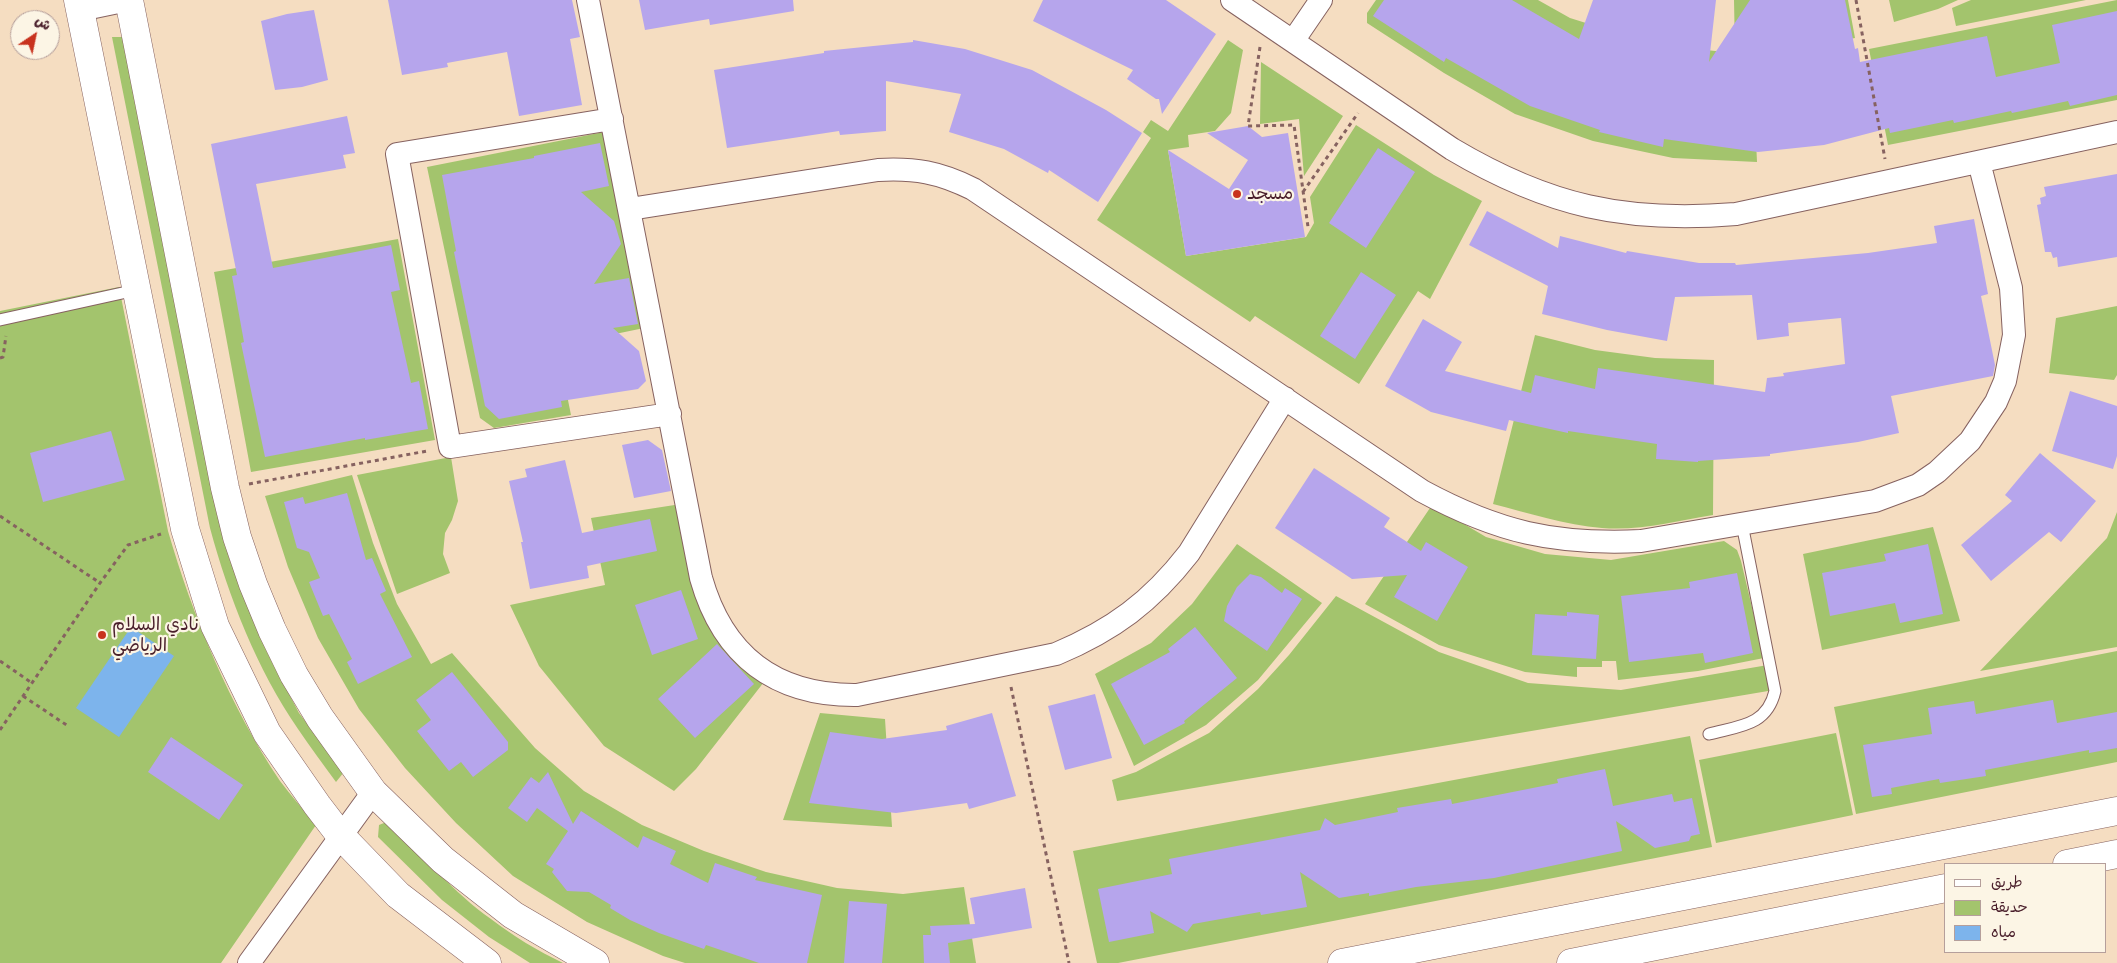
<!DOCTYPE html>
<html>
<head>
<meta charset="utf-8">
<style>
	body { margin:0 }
	#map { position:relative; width:2117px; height:963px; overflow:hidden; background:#f5ddc1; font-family:"Comic Neue","Playpen Sans Arabic",sans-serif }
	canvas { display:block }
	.legend { position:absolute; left:1944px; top:863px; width:162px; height:90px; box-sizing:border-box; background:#fcf5e5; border:1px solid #b59f9b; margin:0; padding:6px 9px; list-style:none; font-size:15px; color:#4a1f2b }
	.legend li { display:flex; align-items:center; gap:10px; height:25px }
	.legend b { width:25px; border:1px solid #b59f9b }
	.north { position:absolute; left:10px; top:10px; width:50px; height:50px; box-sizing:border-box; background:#fcf5e5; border:1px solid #b59f9b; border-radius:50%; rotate:34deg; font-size:14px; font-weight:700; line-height:20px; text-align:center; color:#4a1f2b }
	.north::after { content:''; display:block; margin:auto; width:18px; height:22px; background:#c8321e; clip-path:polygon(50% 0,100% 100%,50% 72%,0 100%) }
</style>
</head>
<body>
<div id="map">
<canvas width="2117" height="963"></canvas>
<ul class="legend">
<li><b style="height:6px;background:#fff"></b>طريق</li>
<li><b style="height:14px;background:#a3c46d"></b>حديقة</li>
<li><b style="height:14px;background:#7db4ec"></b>مياه</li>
</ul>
<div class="north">ش</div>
</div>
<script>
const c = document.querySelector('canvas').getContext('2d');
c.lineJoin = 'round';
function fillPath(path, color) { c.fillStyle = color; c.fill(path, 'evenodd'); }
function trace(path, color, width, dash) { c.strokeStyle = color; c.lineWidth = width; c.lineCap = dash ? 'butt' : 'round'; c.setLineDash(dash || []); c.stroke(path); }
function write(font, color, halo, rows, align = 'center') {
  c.font = font + ' "Comic Neue","Playpen Sans Arabic",sans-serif'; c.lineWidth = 4.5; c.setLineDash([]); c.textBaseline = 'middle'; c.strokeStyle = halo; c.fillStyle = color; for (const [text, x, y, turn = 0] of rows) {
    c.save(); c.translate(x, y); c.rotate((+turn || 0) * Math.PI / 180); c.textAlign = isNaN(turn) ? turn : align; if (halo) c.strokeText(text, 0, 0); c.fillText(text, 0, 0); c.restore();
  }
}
const green = new Path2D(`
	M1376,0H1538L1570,18L1621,34L1686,48L1735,53L1734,0H1848L1855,38L1814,46L1752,53L1757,162L1673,158L1593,141L1515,114L1444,73L1367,23V13Z
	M1889,0H1958L1938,9L1894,22Z
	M1971,0H2086L1956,26L1952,8Z
	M2117,0V100L1888,145L1869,49Z
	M112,37H123L229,558L267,652L299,713L344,772L336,782C323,764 310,747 298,729C257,669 229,598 210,528Z
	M1228,40L1243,50L1231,113L1215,131L1188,135L1189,147L1168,150L1186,256L1306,237L1314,223L1310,197L1356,125L1434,175L1482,201L1430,299L1418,291L1359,384L1255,316L1250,322L1097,220L1151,138L1143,132L1151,120L1168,131Z
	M1261,62L1343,116L1304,176L1299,119L1260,124Z
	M609,131L649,327L557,346L571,415L494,428L480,418L427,167Z
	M398,239L435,440L251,472L214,272Z
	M119,287L168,531C192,615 231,708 280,781C291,796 304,810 316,825L221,963H0V311Z
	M2117,306V375L2114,380L2049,373L2056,318Z
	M1535,335L1595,350L1655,358L1714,360L1713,515C1677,521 1639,531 1602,528C1565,525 1529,513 1493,504Z
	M451,457L458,501L452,520L445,533L443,554L450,573L397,594L357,475Z
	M352,475L373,543L397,604L431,664L452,653L535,748L584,791L642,825L704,851L766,872L837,888L903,894L964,887L976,963H685L663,956L587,922L513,876L456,823L405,768L359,709L318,638L288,567L265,496Z
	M681,504L695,568L764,682L696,769L674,791L604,746L539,666L510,605L605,585L591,518Z
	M1432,505L1486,537L1545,554L1611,560L1724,541L1737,550L1741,561L1764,658L1698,671L1618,680L1616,661H1602V667H1577V677L1525,672L1439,645L1365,604Z
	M2117,512V647L1980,671L2107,538Z
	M1933,527L1960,621L1822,650L1803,554Z
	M1237,544L1322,603L1258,680L1206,725L1134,766L1095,674L1151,643L1192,604Z
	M1336,596L1439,652L1528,683L1621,690L1768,665L1774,690L1117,801L1112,780L1136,772L1209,733L1258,689L1289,655Z
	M2117,651V762L1856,814L1834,707Z
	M820,713L885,719L892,827L783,820Z
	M1836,733L1853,815L1716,843L1699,760Z
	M1690,736L1712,847L1118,963H1097L1073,851Z
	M389,821C421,854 454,893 491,919C513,936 538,951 563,963H530L489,937L442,900L378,837L379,825Z`);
const water = new Path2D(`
	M131,627L174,656L119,737L76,708Z`);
const building = new Path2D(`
	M388,0H572L580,37L570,39L582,105L519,116L507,52L447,63L448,67L402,75Z
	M639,0H793L794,11L710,25L709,19L645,30Z
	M1043,0H1166L1216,34L1162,114L1159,99H1156L1127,79L1133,70L1033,21Z
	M1384,0H1512L1579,39L1593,0H1716L1709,62L1750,0H1845L1855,49L1858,48L1860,62L1987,36L1996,77L2060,63L2052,25L2117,11V95L2070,106L2068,101L2012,113L2011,111L1954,123L1953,120L1890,133L1889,128L1824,145L1758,152L1664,139L1663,147L1599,132L1600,130L1530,106L1446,58L1444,62L1373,16Z
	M314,10L328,80L302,87L275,90L261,21L287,14Z
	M913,40L965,49L1032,70L1106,110L1142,133L1098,202L1049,170L1048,173L1004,149L949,132L961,94L886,81V131L840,135L839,131L727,148L714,70L824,53V51L913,42Z
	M347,116L355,153L343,155L346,168L256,184L273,268L391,245L400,290L391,292L411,383L419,381L428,429L365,440V438L265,457L241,343L244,342L232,276L237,275L211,144Z
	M1248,126L1262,137L1288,133L1305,237L1186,256L1168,150L1229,189L1248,160L1207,133Z
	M600,143L609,186L581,192L614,221L621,244L594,284L629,278L638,324L613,328L639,351L646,381L638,389L561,401L562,407L499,419L485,406L454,252L456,251L442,175L534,158V156Z
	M1378,148L1415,172L1366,248L1329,223Z
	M2117,174V257L2058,267L2057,257L2053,258L2051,252H2045L2037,205L2041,204L2040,198L2046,196L2044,187Z
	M1487,211L1558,248L1560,236L1626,253L1627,251L1699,263H1735L1736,265L1868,253L1937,243L1934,226L1974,219L1988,294L1981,296L1995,365L1993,376L1891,396L1899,433L1858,442L1770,454V456L1698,461V462L1656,459L1657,444L1568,431V433L1509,420L1506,431L1431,412L1385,386L1423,319L1462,342L1445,371L1531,393L1535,375L1595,389L1598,368L1765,392L1767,378L1784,376L1783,373L1845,364L1841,318L1788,323L1789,336L1757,340L1752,295L1675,297L1667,341L1607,330L1542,314L1548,286L1469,245Z
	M1361,272L1396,295L1355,359L1320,336Z
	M2070,391L2117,406V456L2113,469L2052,451Z
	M111,431L125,480L43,502L30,453Z
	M648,440L662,450L671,491L634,498L622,445Z
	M2040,453L2096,501L2061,542L2049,532L1991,581L1961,545L2012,501L2005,495Z
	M565,460L582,533L650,519L657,551L587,566L589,578L530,589L521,542H523L509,481L527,477L525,469Z
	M1314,468L1390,518L1384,527L1421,551L1426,542L1468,567L1437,621L1394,597L1407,575L1352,579L1275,528Z
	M347,493L366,560L372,558L386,591L380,594L412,657L358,684L347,662L352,659L329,614L323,616L309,582L320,578L309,552L297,548L284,502L303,497L305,504Z
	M1928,544L1943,614L1900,623L1895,603L1830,616L1822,573L1886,561L1884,554Z
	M1737,573L1753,653L1705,663L1703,653L1629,662L1621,596L1690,588L1689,582Z
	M1250,574L1261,577L1282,593L1285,588L1302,599L1267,651L1224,621L1227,606L1237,587Z
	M681,590L698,639L652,655L635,605Z
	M1567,612L1599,615L1596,659L1532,655L1535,614L1567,616Z
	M1195,627L1237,678L1184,721L1185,723L1144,745L1111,684L1170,652L1168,649Z
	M717,644L754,684L695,738L658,699Z
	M452,672L508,742V750L473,777L461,762L449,771L417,731L431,720L416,700Z
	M1095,694L1112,758L1065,770L1048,706Z
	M2053,700L2057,723L2117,712V748L2089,753V750L1985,770L1986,776L1940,783L1939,779L1891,788L1892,794L1872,797L1863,745L1932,734L1928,708L1974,701L1976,714Z
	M992,713L1016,796L969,809L967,803L896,813L809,803L830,732L882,739L947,730L946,726Z
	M171,737L243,785L219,820L148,772Z
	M1605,769L1613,806L1672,794L1674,802L1692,798L1700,834L1691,836L1689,841L1655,848L1616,821L1622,851L1494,878L1416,887L1369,896V893L1339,898L1300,872L1307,907L1261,915L1260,912L1193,924L1187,932L1150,911L1154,933L1109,942L1098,889L1172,874L1169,859L1320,830L1325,818L1335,825L1398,812L1397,808L1451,799L1452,804L1558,783L1557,779Z
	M548,772L573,824L581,811L638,848L643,836L676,851L670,864L708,883L715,863L757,877L755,880L822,895L807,963H759L706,945L704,949L659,933L630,920L610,908L611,905L589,892L567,891L552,872L554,869L546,864L568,831L537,808L527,822L508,808L531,777L539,783Z
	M1025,888L1032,928L948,943L950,963H924L923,935H931L930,926L975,924L970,898Z
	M849,901L887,904L882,963H844Z`);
const path = new Path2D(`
	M1856,0L1885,159
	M1260,47L1248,126L1294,125L1308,227
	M1303,192L1358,113
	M0,358L3,357L6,336
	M249,484L427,451
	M0,516L100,583
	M0,661L32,683
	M1011,687L1069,963
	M23,696L68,726
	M0,730L100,583L128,545L161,534`);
const service = new Path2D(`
	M0,320L136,290
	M1709,734C1739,726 1767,726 1775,691L1742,524`);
const minor = new Path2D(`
	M588,0L701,578C723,656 776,696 857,695L1056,654C1113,630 1151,602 1189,553L1285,398
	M1232,0L1452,149C1548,206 1625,223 1736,214L2117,132
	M80,10L128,0
	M1293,41L1321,0
	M612,119L397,154L450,447L670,414
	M630,209L878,170C915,168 939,172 973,189L1422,491C1498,532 1554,545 1641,541L1875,501L1918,485L1937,472L1970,441L1996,402L2005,381L2014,335L2011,288L1979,162
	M249,963L373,792`);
const tertiary = new Path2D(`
	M78,0L185,529L215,626L267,733L317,805L340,835L398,895L487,963
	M129,0L225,488L237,537L253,584L272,630L294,675L320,718L373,792L443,860L513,915L595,963
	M2067,864L2117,854
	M1342,963L2117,811
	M1571,963L1946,888`);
const markers = [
	[1237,194,5,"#c8321e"],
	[102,635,5,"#c8321e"]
];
const poiNames = [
	["مسجد",1247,194],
	["نادي السلام",112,625],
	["الرياضي",112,646]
];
fillPath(green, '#a3c46d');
fillPath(water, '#7db4ec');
fillPath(building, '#b6a5ec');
trace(service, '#866260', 13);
trace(minor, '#866260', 24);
trace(tertiary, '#866260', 29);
trace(path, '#866260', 3, [4, 4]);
trace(service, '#fff', 11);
trace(minor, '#fff', 22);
trace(tertiary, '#fff', 28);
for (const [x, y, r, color] of markers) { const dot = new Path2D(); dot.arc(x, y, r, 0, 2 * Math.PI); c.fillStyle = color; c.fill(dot); trace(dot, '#fcf5e5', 2); }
write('18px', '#4a1f2b', '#fcf5e5', poiNames, 'left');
</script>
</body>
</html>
